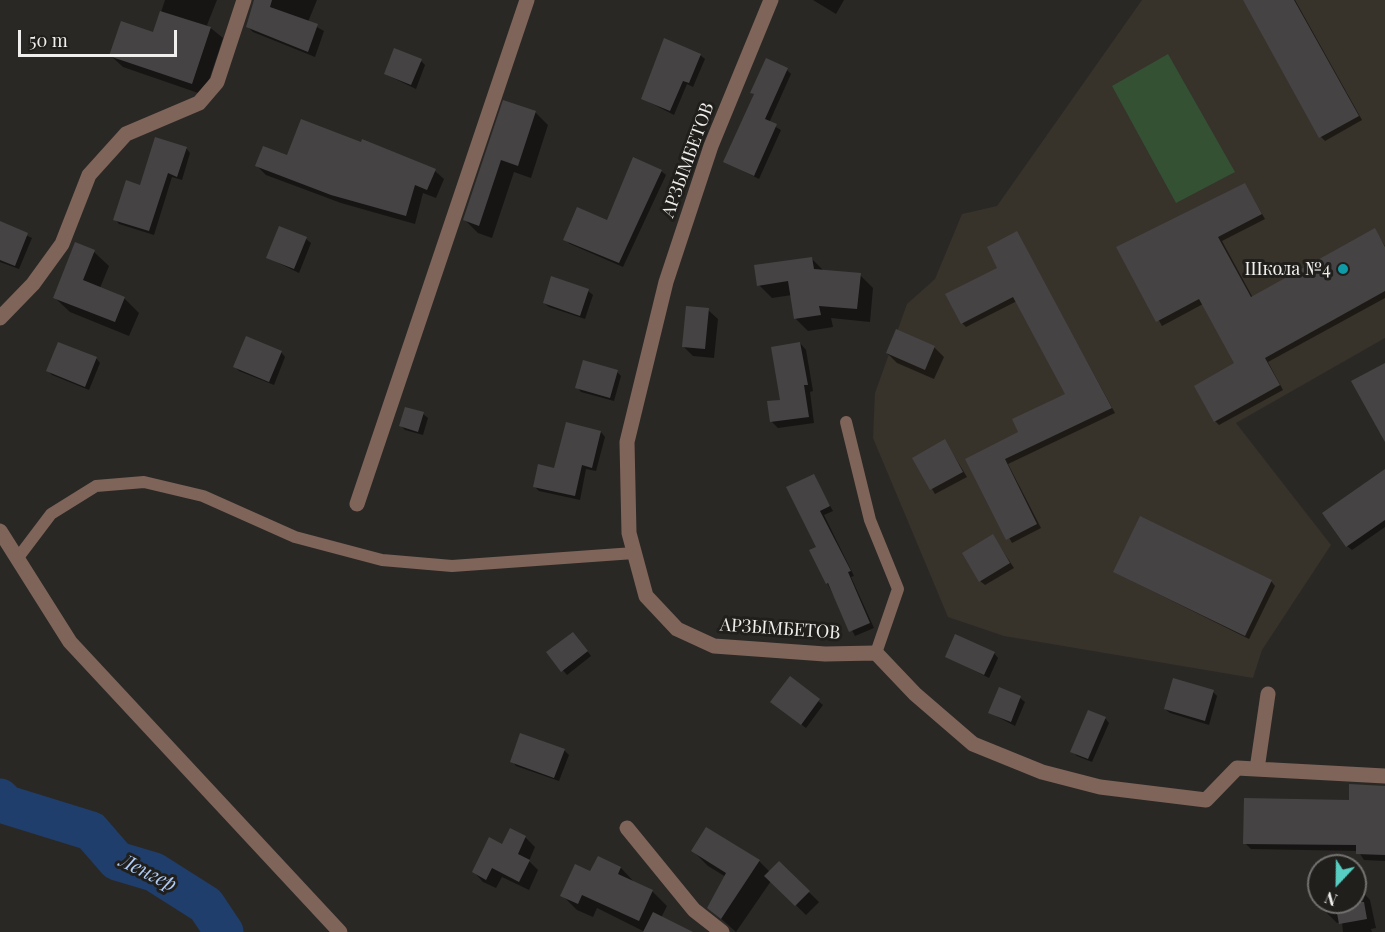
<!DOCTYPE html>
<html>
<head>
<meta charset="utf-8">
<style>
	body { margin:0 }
	#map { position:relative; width:1385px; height:932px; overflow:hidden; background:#2a2825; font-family:"Playfair Display",serif }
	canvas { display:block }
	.north { position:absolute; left:1307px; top:854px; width:60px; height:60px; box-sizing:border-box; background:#201f1c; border:2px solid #737270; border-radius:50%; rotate:202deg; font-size:16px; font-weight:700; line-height:24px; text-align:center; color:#f0efed }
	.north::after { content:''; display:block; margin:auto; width:21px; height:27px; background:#57cec1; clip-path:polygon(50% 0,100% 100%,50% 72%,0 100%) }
	.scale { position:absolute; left:18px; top:30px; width:159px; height:27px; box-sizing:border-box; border:3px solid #f0efed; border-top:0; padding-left:8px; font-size:18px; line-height:21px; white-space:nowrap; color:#f0efed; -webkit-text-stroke:4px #201f1c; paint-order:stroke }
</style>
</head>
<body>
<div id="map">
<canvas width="1385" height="932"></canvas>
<div class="north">N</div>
<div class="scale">50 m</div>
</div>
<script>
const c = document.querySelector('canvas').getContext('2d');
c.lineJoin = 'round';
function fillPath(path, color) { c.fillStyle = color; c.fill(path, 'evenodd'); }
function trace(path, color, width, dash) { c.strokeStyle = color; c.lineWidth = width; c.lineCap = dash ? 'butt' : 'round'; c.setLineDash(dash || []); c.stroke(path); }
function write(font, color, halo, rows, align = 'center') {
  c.font = font + ' "Playfair Display",serif'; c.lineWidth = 6; c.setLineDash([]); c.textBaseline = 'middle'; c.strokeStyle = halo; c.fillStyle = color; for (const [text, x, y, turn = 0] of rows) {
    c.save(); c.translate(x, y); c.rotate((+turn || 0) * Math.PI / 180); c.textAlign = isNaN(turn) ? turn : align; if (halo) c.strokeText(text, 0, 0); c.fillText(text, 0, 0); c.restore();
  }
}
const built = new Path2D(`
	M1142,0H1385V338L1236,423L1331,545L1262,650L1253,678L1004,636L948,617L873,438L875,393L907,304L935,279L962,214L997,206Z`);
const green = new Path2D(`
	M1168,54L1235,172L1176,203L1112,86Z`);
const shadow = new Path2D(`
	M165,0H217L207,25L223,38L204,95L123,67L111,56L154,34Z
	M255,0H317L308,22L324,31L315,57L253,32L247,26Z
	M813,0H844L836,14Z
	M1244,0H1295L1362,120L1325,141L1321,137Z
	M700,55L705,59L693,87L687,84L674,115L643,99Z
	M421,61L425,65L416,89L385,74Z
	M787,70L791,74L769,123L781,130L759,179L725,162L755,96L752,92Z
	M504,102L535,112L548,125L531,178L514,172L492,238L478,233L465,220Z
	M186,148L190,153L182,180L172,177L154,235L119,224L115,219L141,186Z
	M257,166L435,171L444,179L436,198L423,193L415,224L341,203L266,175Z
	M661,171L666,175L623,267L570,244L565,240L607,222Z
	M1245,184L1265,219L1222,241L1253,298L1374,230L1385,246V298L1268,362L1283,390L1219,425L1215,421L1237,364L1203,304L1162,326L1118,247Z
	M0,223L32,238L19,269L0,262Z
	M1017,233L1115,413L1008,464L1041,528L1012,543L967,460L1020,433L1067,395L1017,301L966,327L962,323L1000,269Z
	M306,239L311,243L299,273L268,258Z
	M94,252L109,266L100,288L124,298L139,313L129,336L70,312L55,298Z
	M811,258L824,271L860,275L873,288L870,322L831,318L833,327L808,331L795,318L792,295L772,298L759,285Z
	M588,291L593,295L585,319L549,307L544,303Z
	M708,310L718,319L714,358L693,356L683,346Z
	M800,343L806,350L813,391L810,392L814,423L778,428L772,422L781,401Z
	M934,347L944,357L934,379L897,363L887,353Z
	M281,352L285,357L274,385L239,371L235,367Z
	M96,358L100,363L89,390L52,375L48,371Z
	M617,372L621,376L614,401L581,392L577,387Z
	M423,414L428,418L423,435L405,430L401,426Z
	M601,432L605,437L596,471L586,469L580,500L539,491L534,486Z
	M945,441L967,477L935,494L914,459Z
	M1385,471V527L1352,550L1347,546Z
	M813,476L833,511L824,515L854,576L851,577L874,628L855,636L827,583L818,547Z
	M993,536L1014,568L985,585L980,581Z
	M1114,572L1271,581L1275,586L1249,639Z
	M577,638L591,656L567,675L548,653Z
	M994,653L998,658L989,678L947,657Z
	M790,679L823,705L806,728L777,706Z
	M1213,692L1217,696L1209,725L1170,713L1165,709Z
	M1020,698L1025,702L1015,726L990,713Z
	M1105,718L1109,723L1092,762L1077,756L1072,751Z
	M564,750L569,755L559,781L516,766L512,761Z
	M1385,787V861L1364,860L1358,851L1251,849L1245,843Z
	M510,830L526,838L535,847L529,861L538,870L529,890L502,877L496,888L483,882L474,872L503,846Z
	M693,851L759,861L770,872L779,863L819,902L806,915L771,881L736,932L709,908L726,877L708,866Z
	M621,868L636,884L652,891L667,906L661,918L689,932H645L597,908L593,917L577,910L562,895L591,873Z
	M1361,890L1370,900L1376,928L1371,929L1372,932H1343L1342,922L1337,923L1327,913L1325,902H1355V891Z`);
const river = new Path2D(`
	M0,798L7,805L91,831L117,861L154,872L206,905L224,932`);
const building = new Path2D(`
	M254,0H272L270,7L318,24L308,52L246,27Z
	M1243,0H1294L1359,116L1319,138Z
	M160,11L211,27L192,84L109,56L121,21L153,32Z
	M664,38L701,54L689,83L683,81L670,111L641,99Z
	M394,48L422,59L411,85L384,74Z
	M766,58L788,68L765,119L777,124L754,176L723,162L754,94L750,93Z
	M503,100L536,111L518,166L501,160L479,226L463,220Z
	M301,119L361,142L362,139L436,169L427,190L415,185L406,216L331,195L255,166L263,146L287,155Z
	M155,137L187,147L177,177L168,173L149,231L113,220L126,180L140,185Z
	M633,157L662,170L619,263L563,240L577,207L607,220Z
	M1245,183L1262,214L1218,237L1251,297L1375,228L1385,247V291L1265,358L1280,385L1214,422L1194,386L1234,363L1199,299L1156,322L1116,247Z
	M0,221L28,233L15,266L0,260Z
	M279,226L307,237L294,269L266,258Z
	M1017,231L1112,408L1005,459L1037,524L1006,540L965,459L1018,432L1012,419L1065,394L1013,297L961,324L945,294L997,268L987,247Z
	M75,242L95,250L83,280L125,297L115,322L53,298Z
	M812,257L814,269L861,273L857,309L819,306L821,315L794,319L788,281L757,286L754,265Z
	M551,276L589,289L580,316L543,303Z
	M686,306L709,308L705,349L682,347Z
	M896,329L935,346L925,370L886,353Z
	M246,336L282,351L269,382L233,367Z
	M58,342L97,357L85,387L46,371Z
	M800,342L808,385H804L809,417L770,422L767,401L780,400L771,347Z
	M583,360L618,370L610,398L575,388Z
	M1385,363V442L1351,381Z
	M405,407L424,412L418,432L399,426Z
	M566,422L601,431L592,468L582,465L575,496L533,487L538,464L554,468Z
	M945,439L963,472L930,490L912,458Z
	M1385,469V520L1346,547L1322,513Z
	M814,474L830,506L820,511L851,571L848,572L870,623L849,632L828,583L826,584L809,550L816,547L786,487Z
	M1140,516L1272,580L1245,636L1113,572Z
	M993,534L1010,563L979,582L962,553Z
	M573,632L588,651L561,672L546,652Z
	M955,634L995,652L984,675L945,657Z
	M790,676L820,699L801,725L770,702Z
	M1173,678L1214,690L1205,721L1164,709Z
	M999,687L1021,696L1011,722L988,713Z
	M1088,710L1106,717L1088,759L1070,752Z
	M520,733L565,749L554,778L510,762Z
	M1349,784L1385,786V855L1356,854V845L1243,844L1244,798L1349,800Z
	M706,827L760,860L721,919L707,908L726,873L691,851Z
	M510,828L526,836L518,854L530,860L519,882L492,868L486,880L472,872L489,837L502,844Z
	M598,856L621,867L618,874L653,890L639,921L582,895L578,904L560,896L575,864L590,871Z
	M779,861L810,891L795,906L764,876Z
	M1335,902H1364L1367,919L1339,924Z
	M653,912L693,932H643Z`);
const lane = new Path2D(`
	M846,422L870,520L898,589L876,653
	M17,559L51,514L96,486L144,482L203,496L295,537L382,560L452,566L634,553`);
const street = new Path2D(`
	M771,0L711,146L666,282L627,442L629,533L646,596L677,629L714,646L825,654L876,653L915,694L973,744L1042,772L1100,787L1206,800L1237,768L1385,776
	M0,318L33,284L62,244L89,175L126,134L199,103L217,82L244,0
	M357,504L527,0
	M0,531L70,642L340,932
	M1257,769L1268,694
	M627,828L694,910L722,932`);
const markers = [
	[1343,269,6,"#0f9aa8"]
];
const streetNames = [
	["АРЗЫМБЕТОВ",688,160,-70],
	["АРЗЫМБЕТОВ",780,629,4]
];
const poiNames = [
	["Школа №4",1331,269]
];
const waterNames = [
	["Ленгер",148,873,26]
];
fillPath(built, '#37322a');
fillPath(green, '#345134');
fillPath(shadow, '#0007');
trace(river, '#203e6b', 39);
fillPath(building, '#464345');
trace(lane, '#7f645a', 12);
trace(street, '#7f645a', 15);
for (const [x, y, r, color] of markers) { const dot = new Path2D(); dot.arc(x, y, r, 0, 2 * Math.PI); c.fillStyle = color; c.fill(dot); trace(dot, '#201f1c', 2); }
write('18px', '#f0efed', '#201f1c', streetNames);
write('18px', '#f0efed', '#201f1c', poiNames, 'right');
write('italic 20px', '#afcdf8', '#201f1c', waterNames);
</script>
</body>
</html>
